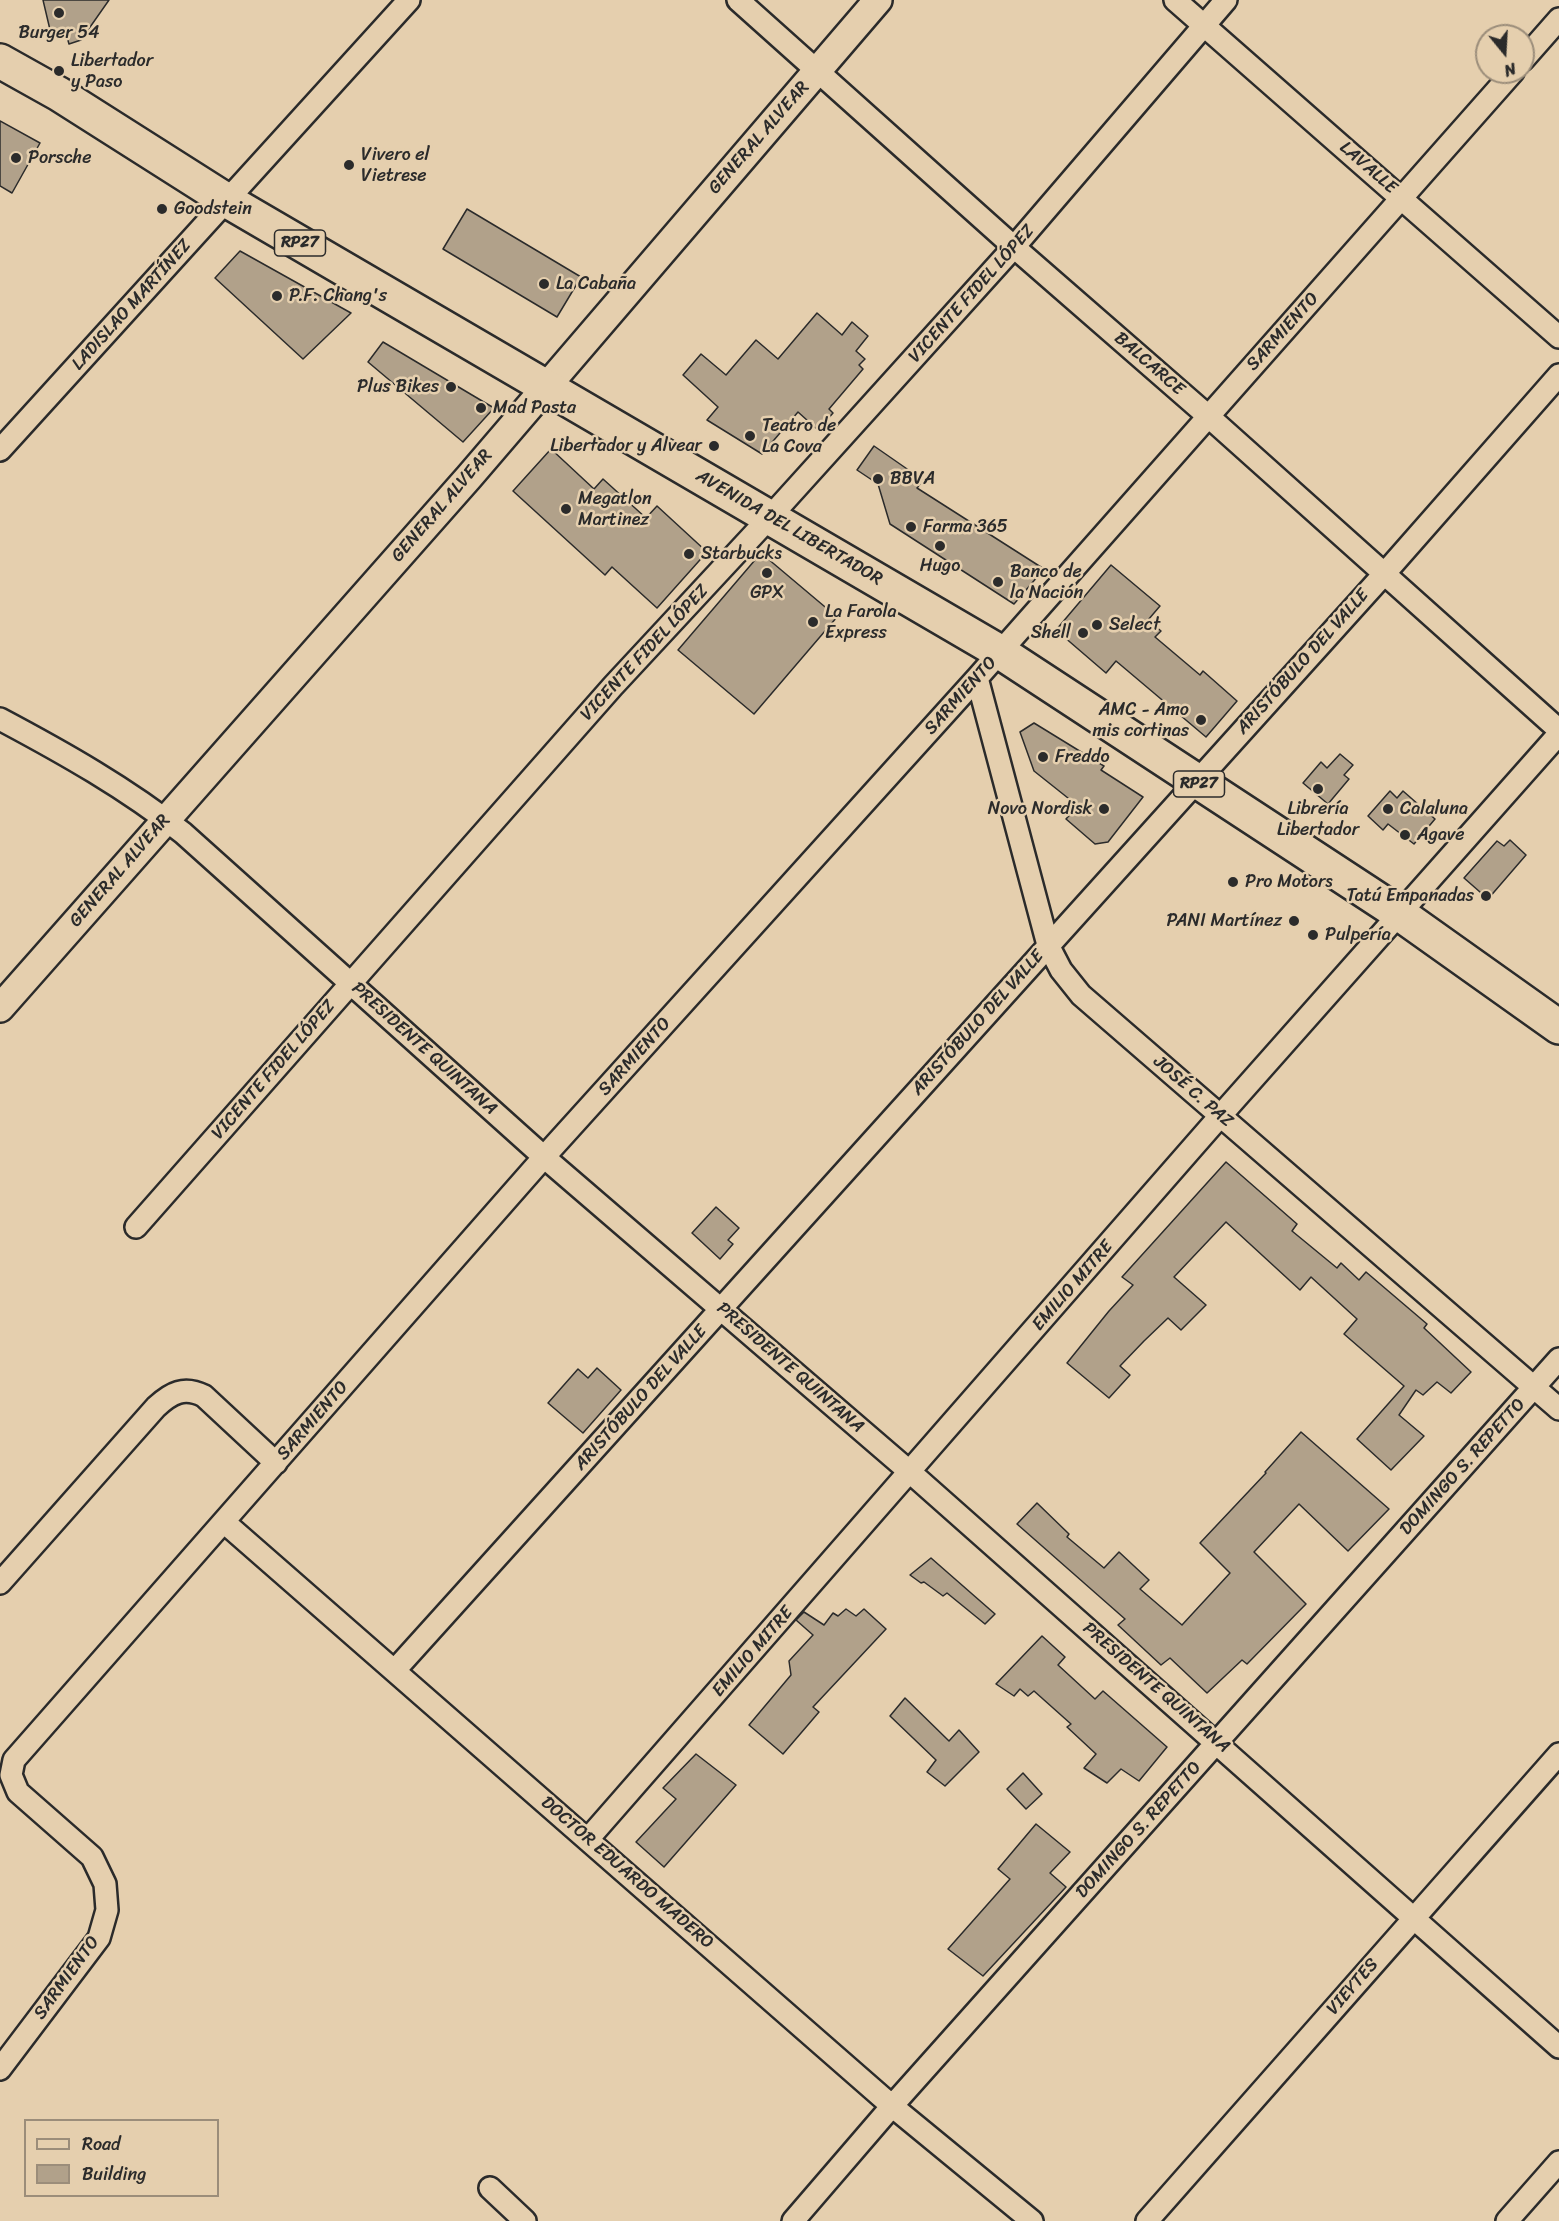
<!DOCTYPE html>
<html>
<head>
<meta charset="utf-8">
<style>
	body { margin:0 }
	#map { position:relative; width:1559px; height:2221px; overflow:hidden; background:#e5cfae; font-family:Sriracha,sans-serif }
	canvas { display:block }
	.legend { position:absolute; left:24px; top:2119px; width:195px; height:78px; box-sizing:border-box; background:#e5cfae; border:2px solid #9b8d7a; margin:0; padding:8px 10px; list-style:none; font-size:18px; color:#2b2b2b }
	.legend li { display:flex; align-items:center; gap:12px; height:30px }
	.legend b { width:30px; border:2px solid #9b8d7a }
	.north { position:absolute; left:1475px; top:24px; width:60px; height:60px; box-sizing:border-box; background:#e5cfae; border:2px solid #9b8d7a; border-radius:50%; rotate:162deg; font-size:16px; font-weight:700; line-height:24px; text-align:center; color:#2b2b2b }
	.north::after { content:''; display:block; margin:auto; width:21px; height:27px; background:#2b2b2b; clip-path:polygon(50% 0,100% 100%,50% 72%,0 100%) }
</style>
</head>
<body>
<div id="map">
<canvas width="1559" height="2221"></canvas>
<ul class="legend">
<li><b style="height:8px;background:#e5cfae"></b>Road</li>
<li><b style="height:16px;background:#b1a18a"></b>Building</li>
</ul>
<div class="north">N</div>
</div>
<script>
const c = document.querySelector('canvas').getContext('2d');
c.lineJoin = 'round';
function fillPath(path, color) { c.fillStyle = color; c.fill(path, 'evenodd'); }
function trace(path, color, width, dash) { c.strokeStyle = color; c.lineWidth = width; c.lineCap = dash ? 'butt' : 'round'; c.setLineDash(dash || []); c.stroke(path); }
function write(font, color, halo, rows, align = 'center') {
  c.font = font + ' Sriracha,sans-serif'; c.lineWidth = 5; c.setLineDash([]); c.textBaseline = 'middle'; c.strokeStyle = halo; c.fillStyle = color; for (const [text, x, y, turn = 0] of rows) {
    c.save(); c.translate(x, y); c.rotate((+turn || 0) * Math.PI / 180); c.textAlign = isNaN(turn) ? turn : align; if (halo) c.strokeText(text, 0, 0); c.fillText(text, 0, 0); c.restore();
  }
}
const building = new Path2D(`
	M43,0H109L81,40L69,44L65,30L51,34Z
	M0,121L40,143L12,193L0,186Z
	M467,209L581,277L557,317L443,249Z
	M240,251L351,313L303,359L215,278Z
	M817,313L842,335L852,322L868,336L856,351L865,359L859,365L863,369L829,409L833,413L818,430L798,412L762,454L707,420L718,407L683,375L701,354L726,375L756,340L778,359Z
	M383,342L472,395L494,408L463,442L368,362Z
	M874,446L923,480L917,488L1044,569L1014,604L890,524L878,484L857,470Z
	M551,449L594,489L603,479L646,518L657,506L707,552L657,608L612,567L605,575L513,491Z
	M761,553L837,617L754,714L678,650Z
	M1111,565L1160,606L1148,620L1161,631L1155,637L1200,675L1203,671L1237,701L1206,737L1116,661L1106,673L1056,630Z
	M1034,723L1104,766L1101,770L1143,797L1108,842L1095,844L1066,819L1078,806L1034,771L1020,732Z
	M1340,754L1353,765L1344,775L1349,779L1328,804L1303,783L1321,762L1327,768Z
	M1390,791L1397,798L1403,791L1435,819L1414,844L1388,824L1383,830L1368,816Z
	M1510,840L1526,855L1488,899L1464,878L1497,841L1504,846Z
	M1226,1162L1297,1224L1292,1231L1337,1268L1341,1263L1359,1280L1366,1272L1427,1324L1424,1328L1471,1372L1451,1393L1437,1382L1423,1395L1416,1390L1399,1415L1424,1436L1391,1470L1357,1439L1404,1386L1344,1334L1357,1319L1311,1277L1300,1290L1226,1222L1174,1277L1206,1305L1181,1330L1168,1318L1144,1341L1120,1366L1130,1375L1109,1398L1067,1363L1109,1311L1133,1285L1122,1277Z
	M716,1207L739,1228L728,1240L733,1244L720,1259L692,1233Z
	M597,1368L621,1390L583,1433L548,1403L578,1369L588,1378Z
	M1301,1432L1389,1509L1348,1551L1299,1504L1254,1552L1306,1604L1247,1664L1242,1660L1207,1693L1170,1658L1161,1665L1118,1625L1125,1619L1017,1524L1037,1503L1069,1534L1067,1537L1104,1568L1119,1552L1149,1580L1140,1589L1182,1625L1230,1573L1200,1543L1266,1473L1265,1472Z
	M931,1558L995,1614L985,1624L947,1593L943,1596L924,1582L921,1583L910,1575Z
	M846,1609L856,1616L864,1609L886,1629L813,1707L819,1712L783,1754L749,1725L791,1675L789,1661L813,1635L796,1620L804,1612L824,1625L833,1613L838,1616Z
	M1042,1636L1065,1657L1058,1665L1095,1699L1103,1691L1167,1747L1139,1781L1121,1769L1107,1783L1084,1768L1096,1754L1067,1727L1071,1724L1034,1691L1028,1696L1020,1689L1014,1696L996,1684Z
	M905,1698L949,1741L959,1730L979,1752L945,1786L927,1772L936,1760L890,1716Z
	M696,1754L736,1785L664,1867L636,1842L676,1799L663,1788Z
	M1023,1773L1042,1794L1026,1809L1007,1789Z
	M1036,1824L1070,1852L1050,1873L1066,1887L983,1976L948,1949L1010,1879L998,1869Z`);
const minor = new Path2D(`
	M738,0L1014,247L1208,416L1559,730
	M1175,0L1559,337
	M1523,60L1559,19
	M0,450L409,0
	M977,678L1048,945L1061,970L1081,995L1559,1409
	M0,719C64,753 126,788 183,833L544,1157L910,1472L1559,2047
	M136,1227L613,686L770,517L1014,247L1226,0
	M224,1522L892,2106L1032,2221
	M0,1583L156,1407C171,1393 184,1386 204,1396L276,1463
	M395,1670L1385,573L1559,375
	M588,1839L1221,1115L1559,734
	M0,2069L99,1938L107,1910L105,1884L92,1857L18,1792L11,1775L14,1760L544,1157L977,678L1513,72
	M490,2188L525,2221
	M793,2221L892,2106L1559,1359
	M1147,2221L1559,1754
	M1507,2221L1559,2162`);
const tertiary = new Path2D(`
	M0,1008L469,477L878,0`);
const primary = new Path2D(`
	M0,61L59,94L226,200L1000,652L1400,914L1559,1027`);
const markers = [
	[59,13,6,"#2b2b2b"],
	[59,71,6,"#2b2b2b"],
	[16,158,6,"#2b2b2b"],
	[349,165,6,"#2b2b2b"],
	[162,209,6,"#2b2b2b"],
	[544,284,6,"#2b2b2b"],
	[277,296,6,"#2b2b2b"],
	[451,387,6,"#2b2b2b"],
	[481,408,6,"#2b2b2b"],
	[750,436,6,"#2b2b2b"],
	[714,446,6,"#2b2b2b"],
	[878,479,6,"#2b2b2b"],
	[566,509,6,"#2b2b2b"],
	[911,527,6,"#2b2b2b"],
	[940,546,6,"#2b2b2b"],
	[689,554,6,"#2b2b2b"],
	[767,573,6,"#2b2b2b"],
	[998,582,6,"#2b2b2b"],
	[813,622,6,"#2b2b2b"],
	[1097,625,6,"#2b2b2b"],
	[1083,633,6,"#2b2b2b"],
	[1201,720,6,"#2b2b2b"],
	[1043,757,6,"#2b2b2b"],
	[1318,789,6,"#2b2b2b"],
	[1104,809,6,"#2b2b2b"],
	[1388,809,6,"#2b2b2b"],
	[1405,835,6,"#2b2b2b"],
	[1233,882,6,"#2b2b2b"],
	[1486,896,6,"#2b2b2b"],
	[1294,921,6,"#2b2b2b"],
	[1313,935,6,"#2b2b2b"]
];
const shields = [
	[300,243,51],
	[1199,784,51]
];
const shieldNames = [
	["RP27",300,243],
	["RP27",1199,784]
];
const poiNames = [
	["Burger 54",59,33,"center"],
	["Libertador",71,61],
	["y Paso",71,82],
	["Vivero el",361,155],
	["Vietrese",361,176],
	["Porsche",28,158],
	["Goodstein",174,209],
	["La Cabaña",556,284],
	["P.F. Chang's",289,296],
	["Plus Bikes",439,387,"right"],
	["Mad Pasta",493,408],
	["Teatro de",762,426],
	["La Cova",762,447],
	["Libertador y Alvear",702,446,"right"],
	["BBVA",890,479],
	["Megatlon",578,499],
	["Martinez",578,520],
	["Farma 365",923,527],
	["Starbucks",701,554],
	["Hugo",940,566,"center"],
	["Banco de",1010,572],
	["la Nación",1010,593],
	["GPX",767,593,"center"],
	["La Farola",825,612],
	["Express",825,633],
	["Select",1109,625],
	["Shell",1071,633,"right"],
	["AMC - Amo",1189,710,"right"],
	["mis cortinas",1189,731,"right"],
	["Freddo",1055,757],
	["Novo Nordisk",1092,809,"right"],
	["Librería",1318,809,"center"],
	["Libertador",1318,830,"center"],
	["Calaluna",1400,809],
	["Agave",1417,835],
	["Pro Motors",1245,882],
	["Tatú Empanadas",1474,896,"right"],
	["PANI Martínez",1282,921,"right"],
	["Pulpería",1325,935]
];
const streetNames = [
	["GENERAL ALVEAR",759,138,-49],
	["LAVALLE",1368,168,41],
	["VICENTE FIDEL LÓPEZ",972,294,-48],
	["LADISLAO MARTÍNEZ",132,305,-48],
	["SARMIENTO",1283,332,-48],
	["BALCARCE",1149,364,41],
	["GENERAL ALVEAR",442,506,-49],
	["AVENIDA DEL LIBERTADOR",789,528,30],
	["VICENTE FIDEL LÓPEZ",645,653,-47],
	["ARISTÓBULO DEL VALLE",1303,662,-48],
	["SARMIENTO",961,696,-48],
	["GENERAL ALVEAR",120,871,-49],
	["ARISTÓBULO DEL VALLE",978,1023,-48],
	["PRESIDENTE QUINTANA",424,1049,42],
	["SARMIENTO",635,1057,-48],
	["VICENTE FIDEL LÓPEZ",274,1070,-49],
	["JOSÉ C. PAZ",1193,1092,41],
	["EMILIO MITRE",1073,1286,-49],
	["PRESIDENTE QUINTANA",790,1368,41],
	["ARISTÓBULO DEL VALLE",641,1398,-48],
	["SARMIENTO",313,1421,-49],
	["DOMINGO S. REPETTO",1463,1467,-48],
	["EMILIO MITRE",753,1652,-49],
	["PRESIDENTE QUINTANA",1156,1688,41],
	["DOMINGO S. REPETTO",1139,1830,-48],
	["DOCTOR EDUARDO MADERO",627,1873,41],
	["SARMIENTO",67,1978,-54],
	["VIEYTES",1353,1987,-49]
];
fillPath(building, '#b1a18a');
trace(building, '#2b2b2b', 1.5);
trace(minor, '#2b2b2b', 26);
trace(tertiary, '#2b2b2b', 32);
trace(primary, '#2b2b2b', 38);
trace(minor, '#e5cfae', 21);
trace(tertiary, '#e5cfae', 27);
trace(primary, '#e5cfae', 33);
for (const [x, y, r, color] of markers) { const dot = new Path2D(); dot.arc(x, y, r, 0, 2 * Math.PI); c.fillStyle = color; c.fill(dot); trace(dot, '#e5cfae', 2); }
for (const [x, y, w] of shields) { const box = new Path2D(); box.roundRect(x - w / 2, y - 13, w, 26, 4.5); c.fillStyle = '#e5cfae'; c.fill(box); trace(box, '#2b2b2b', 1.5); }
write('bold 16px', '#2b2b2b', null, shieldNames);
write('18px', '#2b2b2b', '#e5cfae', poiNames, 'left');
write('18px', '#2b2b2b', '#e5cfae', streetNames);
</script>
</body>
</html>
